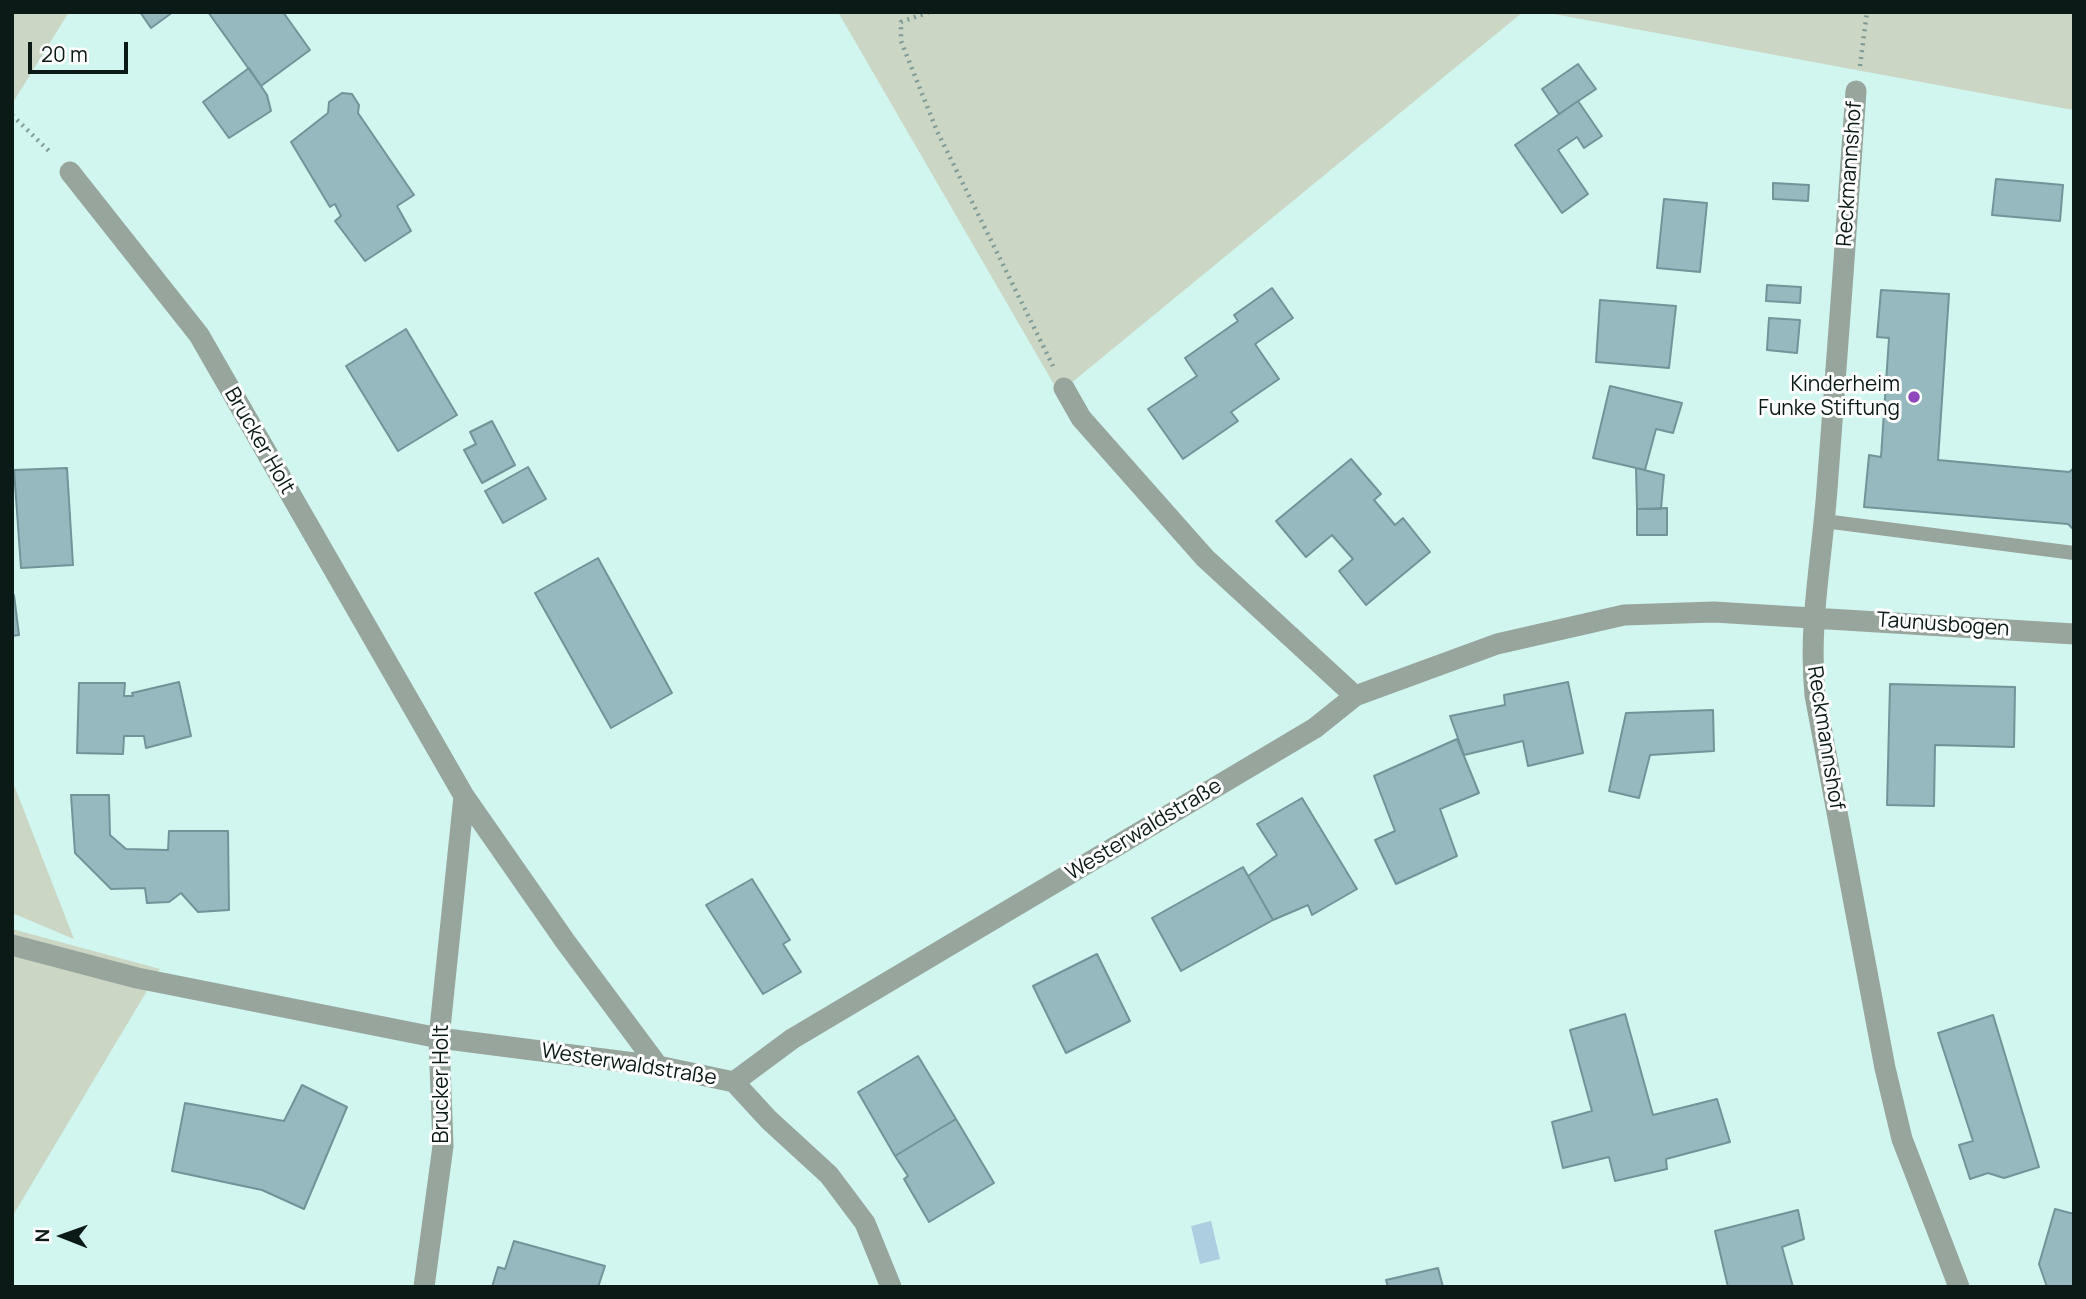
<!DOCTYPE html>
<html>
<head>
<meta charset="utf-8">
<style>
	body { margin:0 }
	#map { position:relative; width:2086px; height:1299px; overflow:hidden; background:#d0f6ef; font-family:Manrope,sans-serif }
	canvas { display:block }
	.frame { position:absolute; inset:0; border:14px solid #0b1917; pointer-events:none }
	.north { position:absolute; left:28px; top:1201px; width:70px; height:70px; -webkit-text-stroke:5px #fff; paint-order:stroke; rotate:271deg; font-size:19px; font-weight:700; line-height:28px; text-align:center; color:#0b1917 }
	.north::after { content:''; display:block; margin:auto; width:24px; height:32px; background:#0b1917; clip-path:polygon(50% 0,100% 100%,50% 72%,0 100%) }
	.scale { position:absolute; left:28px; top:42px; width:100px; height:32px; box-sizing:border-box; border:4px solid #0b1917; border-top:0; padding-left:9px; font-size:21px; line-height:24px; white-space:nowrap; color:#0b1917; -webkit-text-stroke:5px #fff; paint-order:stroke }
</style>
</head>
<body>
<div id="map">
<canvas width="2086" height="1299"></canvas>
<div class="frame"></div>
<div class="north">N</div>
<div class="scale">20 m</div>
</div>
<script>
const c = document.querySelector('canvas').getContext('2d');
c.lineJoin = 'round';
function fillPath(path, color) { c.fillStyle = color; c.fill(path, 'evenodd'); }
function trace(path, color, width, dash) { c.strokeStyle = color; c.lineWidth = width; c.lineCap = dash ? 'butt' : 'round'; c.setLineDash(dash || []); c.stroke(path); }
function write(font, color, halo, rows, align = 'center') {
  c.font = font + ' Manrope,sans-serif'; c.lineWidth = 6; c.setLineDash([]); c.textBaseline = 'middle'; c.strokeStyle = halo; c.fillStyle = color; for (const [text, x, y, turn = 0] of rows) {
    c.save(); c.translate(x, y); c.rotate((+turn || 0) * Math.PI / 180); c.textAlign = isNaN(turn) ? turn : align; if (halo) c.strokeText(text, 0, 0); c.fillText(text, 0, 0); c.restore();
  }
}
const green = new Path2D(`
	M12,12H69L12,104Z
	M838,12H1523L1059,393Z
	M1543,12H2074V110L2051,106Z
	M12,780L74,939L12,913Z
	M12,929L160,969L12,1217Z`);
const water = new Path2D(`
	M1211,1221L1220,1259L1200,1264L1191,1226Z`);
const building = new Path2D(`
	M140,12H173L151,28Z
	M208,12H283L310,50L261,86Z
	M1578,64L1596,89L1559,114L1542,89Z
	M249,68L267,95L271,111L229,138L203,102Z
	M342,93L352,94L359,105L358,113L414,195L397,206L411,231L365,261L335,221L341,216L335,204L330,207L291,142L328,113L329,102Z
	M1578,101L1602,136L1584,148L1577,137L1558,150L1588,194L1562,213L1515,145Z
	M1996,179L2063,185L2060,221L1992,215Z
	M1773,183L1809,185L1808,201L1773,199Z
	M1664,199L1707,203L1700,272L1657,268Z
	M1767,285L1801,287L1800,303L1766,301Z
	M1272,288L1293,318L1255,344L1279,379L1231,412L1238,421L1183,459L1148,409L1197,376L1185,358L1238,321L1234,315Z
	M1881,290L1949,294L1938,460L2069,472L2074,468V530L2068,524L1864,507L1869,455L1881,457L1889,338L1877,337Z
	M1600,300L1676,306L1669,368L1596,362Z
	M1769,318L1800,320L1797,353L1767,350Z
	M406,329L457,415L398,451L346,366Z
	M1610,386L1682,403L1673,433L1656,429L1645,470L1593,458Z
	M492,421L515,465L482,483L464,450L476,444L470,432Z
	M1351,459L1381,494L1374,500L1395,525L1403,518L1430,552L1366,605L1339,571L1353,559L1332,535L1306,557L1276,521Z
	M528,467L546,499L503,523L485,491Z
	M67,468L73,565L21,568L14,470Z
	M1636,468L1664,475L1661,509H1637Z
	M1667,508V535H1637V509Z
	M598,558L672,693L611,728L535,593Z
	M12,595H14L19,635L12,636Z
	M179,682L191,736L146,748L144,736H124L123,754L77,753L79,683H125L124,696H133L132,693Z
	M1568,682L1583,753L1528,766L1523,741L1464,755L1450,716L1505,705L1504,695Z
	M1890,684L2015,687L2014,747L1935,745L1934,806L1887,805Z
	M1713,710L1714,751L1650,755L1639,798L1609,791L1626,713Z
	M1457,739L1479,793L1440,809L1457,856L1396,884L1375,840L1395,831L1374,776Z
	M71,795H109L110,835L126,849L168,850L169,831H228L229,910L198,912L181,893L169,902L147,903L145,888L111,889L75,853Z
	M1302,798L1357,889L1312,915L1308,905L1273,920L1248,876L1277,855L1257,824Z
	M1243,867L1273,920L1181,971L1152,918Z
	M752,879L790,940L783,944L801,972L763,994L706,905Z
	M1097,954L1130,1021L1066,1053L1033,986Z
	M1625,1014L1653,1115L1717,1099L1730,1142L1666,1159L1667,1169L1615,1181L1609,1157L1563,1168L1552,1122L1592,1111L1570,1030Z
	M1993,1015L2039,1167L2004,1178L1988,1173L1970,1179L1959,1145L1973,1141L1938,1033Z
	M918,1056L956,1119L895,1156L858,1092Z
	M302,1085L347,1107L304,1209L262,1190L172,1171L185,1103L284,1121Z
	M956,1119L994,1183L929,1222L904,1179L908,1176L895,1156Z
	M2055,1209L2074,1214V1287H2047L2039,1264Z
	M1798,1210L1804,1239L1782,1247L1793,1287H1728L1715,1231Z
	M514,1241L605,1266L598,1287H492L498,1267L505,1269Z
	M1438,1268L1443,1287H1388L1386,1280Z`);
const path = new Path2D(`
	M929,12L901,22V41L937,131L1053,366
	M1860,66L1867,12
	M12,115L52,154`);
const lane = new Path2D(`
	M1824,521L2074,553`);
const street = new Path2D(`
	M1856,91C1847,224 1837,356 1827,489C1822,559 1808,625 1815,695L1885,1068L1902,1139L1959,1287
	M70,172L199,335L464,796L565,941L658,1066
	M1064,388L1081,418L1205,558L1355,696
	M12,945L137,978L439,1038L658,1066L734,1082L792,1039L1315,728L1355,696L1497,644L1624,615L1714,612L2074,634
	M734,1082L769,1120L829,1175L865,1223L891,1287
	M424,1287L443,1146L439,1038L464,796`);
const markers = [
	[1914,397,7,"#8e48bc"]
];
const streetNames = [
	["Reckmannshof",1850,174,-86],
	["Brucker Holt",259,441,60],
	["Taunusbogen",1943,625,4],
	["Reckmannshof",1825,738,81],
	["Westerwaldstraße",1144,830,-31],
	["Westerwaldstraße",629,1065,9],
	["Brucker Holt",442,1084,-90]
];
const poiNames = [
	["Kinderheim",1900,385],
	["Funke Stiftung",1900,409]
];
fillPath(green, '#cbd6c4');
fillPath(water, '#adcee1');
fillPath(building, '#95b9bf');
trace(building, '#719499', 2);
trace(path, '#7f9b96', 4.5, [2, 5]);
trace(lane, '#97a59c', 14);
trace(street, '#97a59c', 21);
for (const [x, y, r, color] of markers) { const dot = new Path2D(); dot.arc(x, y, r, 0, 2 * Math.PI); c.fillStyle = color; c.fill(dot); trace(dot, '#fff', 2.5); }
write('21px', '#0b1917', '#fff', streetNames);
write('21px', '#0b1917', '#fff', poiNames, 'right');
</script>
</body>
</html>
